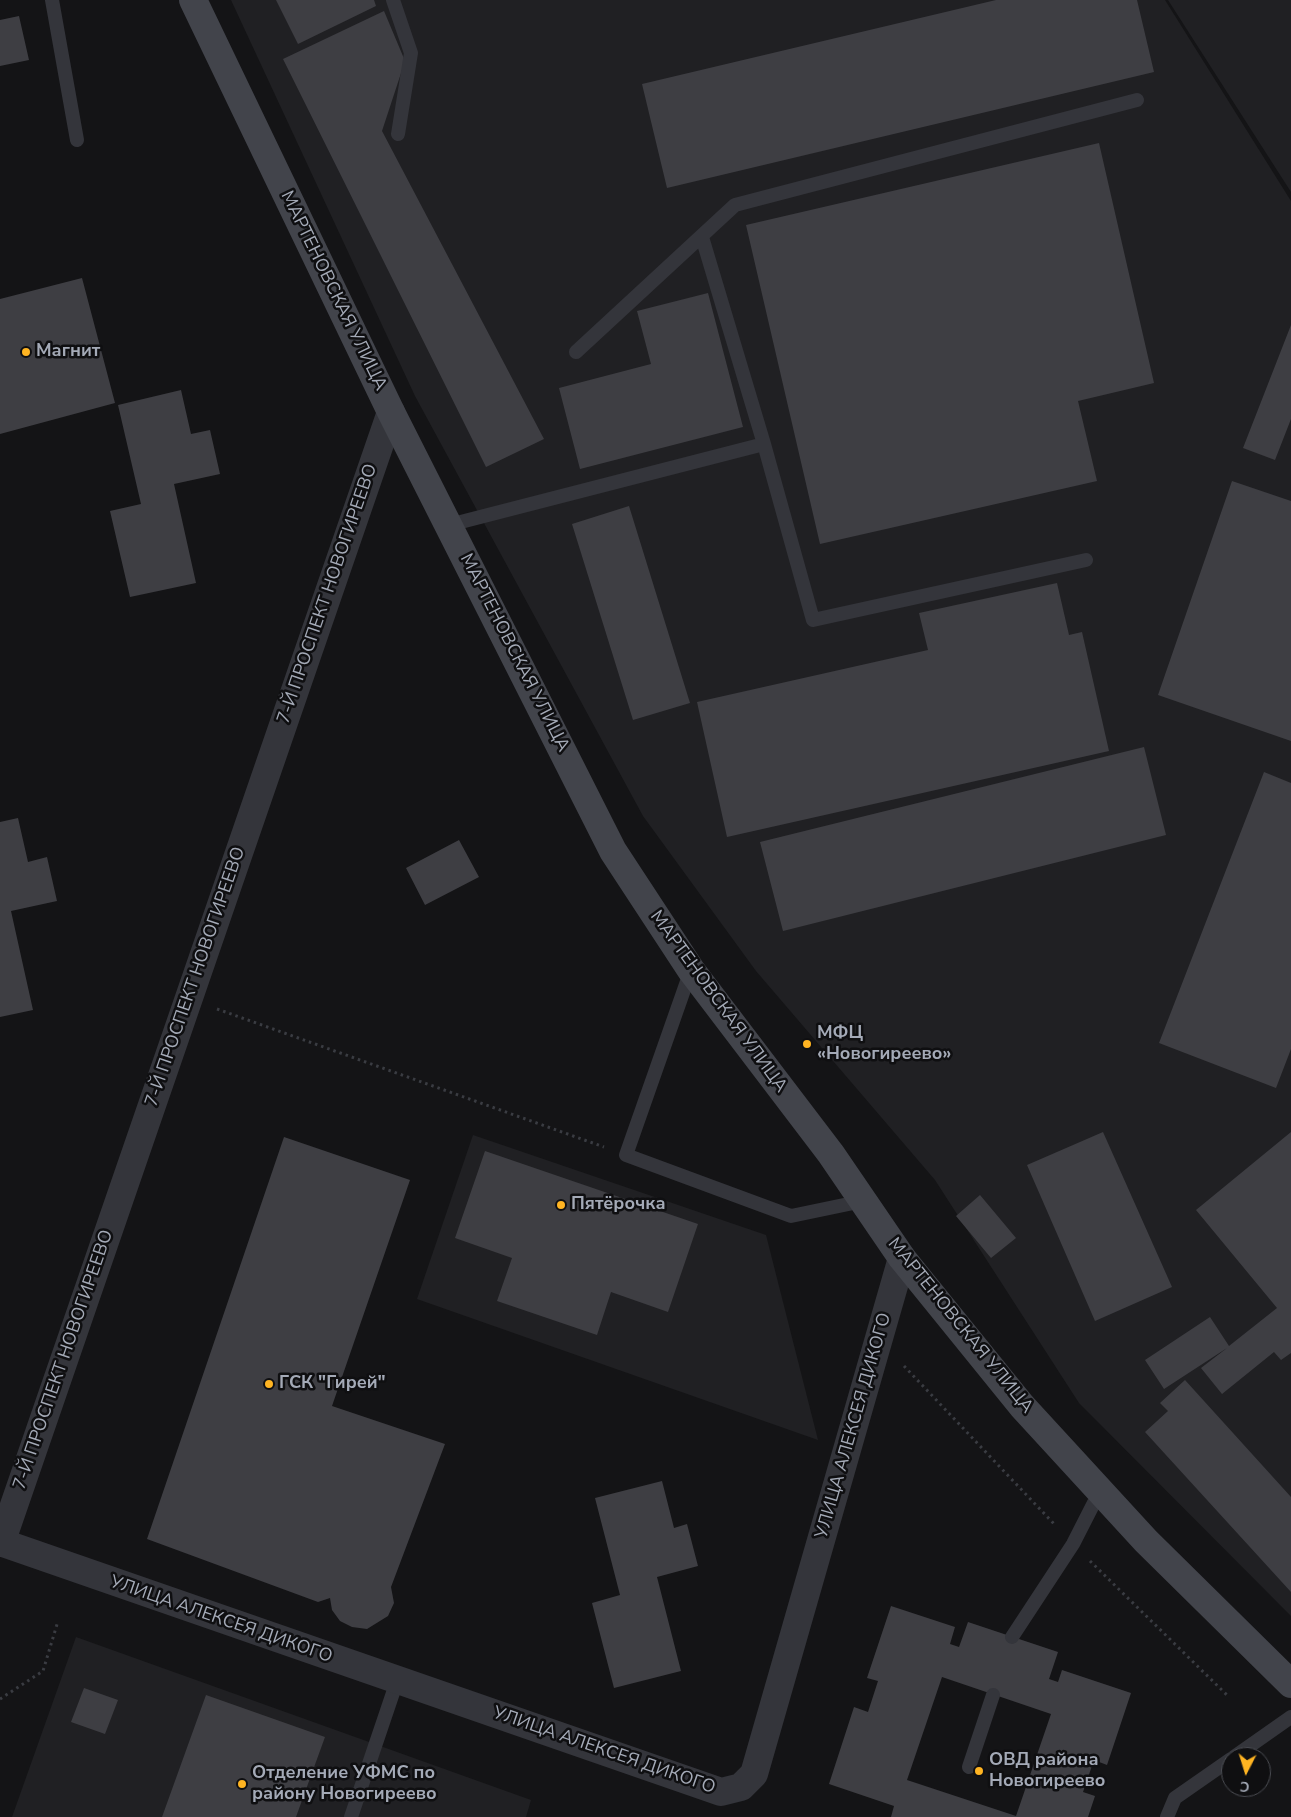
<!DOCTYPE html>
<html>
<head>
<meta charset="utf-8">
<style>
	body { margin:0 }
	#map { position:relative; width:1291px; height:1817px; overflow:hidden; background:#141416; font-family:"Nunito Sans",sans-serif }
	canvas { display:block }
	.north { position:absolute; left:1221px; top:1747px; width:50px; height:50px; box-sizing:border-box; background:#0f0f11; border:1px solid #4b4d53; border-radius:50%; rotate:185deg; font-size:14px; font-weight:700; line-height:20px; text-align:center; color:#a4aab7 }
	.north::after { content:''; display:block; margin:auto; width:18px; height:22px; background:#ffb422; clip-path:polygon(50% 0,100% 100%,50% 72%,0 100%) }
</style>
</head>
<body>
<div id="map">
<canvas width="1291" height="1817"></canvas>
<div class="north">С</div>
</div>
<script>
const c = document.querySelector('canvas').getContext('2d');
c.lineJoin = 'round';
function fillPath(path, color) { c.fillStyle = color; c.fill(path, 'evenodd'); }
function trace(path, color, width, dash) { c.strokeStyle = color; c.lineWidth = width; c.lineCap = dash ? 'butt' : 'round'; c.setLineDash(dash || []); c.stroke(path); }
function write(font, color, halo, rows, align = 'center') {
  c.font = font + ' "Nunito Sans",sans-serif'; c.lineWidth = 5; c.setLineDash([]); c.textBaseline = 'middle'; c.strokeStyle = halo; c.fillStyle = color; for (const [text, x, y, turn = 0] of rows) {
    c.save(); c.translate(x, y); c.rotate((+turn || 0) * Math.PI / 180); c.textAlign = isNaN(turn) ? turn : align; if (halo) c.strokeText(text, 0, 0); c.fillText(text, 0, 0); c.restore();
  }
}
const built = new Path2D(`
	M231,0H1165L1291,201V1616L1079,1403L935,1180L756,971L643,816L415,396Z
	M1168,0H1291V192Z
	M473,1135L766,1235L818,1440L417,1299Z
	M76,1637L531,1800L526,1817H12Z`);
const building = new Path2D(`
	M276,0H374L376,6L298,44Z
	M996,0H1137L1154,72L667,188L642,84Z
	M384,11L405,61L382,131L544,439L486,467L283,59Z
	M19,16L29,60L0,66V20Z
	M1099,143L1154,383L1078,401L1097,481L820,544L746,225Z
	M82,278L115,403L0,434V299Z
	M708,293L743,427L580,469L559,388L651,364L637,311Z
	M1291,325V419L1275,460L1243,448Z
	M181,390L191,434L210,430L220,474L174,484L196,583L130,597L110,511L141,504L118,405Z
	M1232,481L1291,501V741L1158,695Z
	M629,506L690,703L633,720L572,524Z
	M1057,583L1069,635L1082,632L1109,751L727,837L697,702L928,650L919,613Z
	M1144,747L1166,835L783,931L760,842Z
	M1264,772L1291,783V1049L1276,1088L1159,1043Z
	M18,818L28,862L47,857L57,901L11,911L33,1010L0,1017V822Z
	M459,840L479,877L425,905L406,868Z
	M1103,1132L1172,1287L1095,1321L1027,1165Z
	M1291,1132V1353L1281,1360L1274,1352L1222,1394L1201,1368L1227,1348L1164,1389L1145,1360L1210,1317L1229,1346L1277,1308L1196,1210Z
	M284,1137L410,1180L332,1406L445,1444L391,1587L394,1603L388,1616L367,1629L352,1627L340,1621L332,1610L330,1598L318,1602L147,1539Z
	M485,1151L698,1224L668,1312L611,1292L597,1335L497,1301L512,1258L455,1238Z
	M980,1195L1016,1238L991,1258L956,1216Z
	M1185,1380L1291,1497V1592L1145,1432L1168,1411L1160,1403Z
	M662,1481L674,1528L687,1524L698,1566L657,1577L681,1671L614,1688L592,1603L620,1595L595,1498Z
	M891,1606L955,1627L950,1644L959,1647L968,1622L1058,1652L1049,1679L1058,1682L1062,1670L1131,1693L1107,1765L1094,1760L1083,1792L1095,1796L1088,1817H891L894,1806L829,1784L854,1707L868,1712L878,1681L867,1678ZM942,1677L1051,1714L1016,1816L907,1780Z
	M84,1688L118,1700L105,1734L71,1722Z
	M206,1695L325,1737L296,1817H162Z`);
const path = new Path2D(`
	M217,1009L604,1147
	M904,1366L1056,1526
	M1090,1561L1229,1697
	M0,1699L43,1671L58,1621`);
const lane = new Path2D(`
	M52,0L77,140
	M393,0L411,53L398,134
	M702,237L764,444L813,620L1086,560
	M576,352L735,205L1137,100
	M449,525L764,444
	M691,970L626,1155L791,1216L863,1201
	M1012,1637L1073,1544L1100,1491
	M1234,1757L1291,1717
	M969,1767L993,1695
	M351,1817L397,1681
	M1167,1817L1175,1798L1231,1759`);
const street = new Path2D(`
	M0,1542L721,1792L741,1787L754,1774L902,1258
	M1,1543L391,412`);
const secondary = new Path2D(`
	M193,0L391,412L613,851L691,970L831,1154L902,1258L1022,1406L1146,1541L1291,1684`);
const markers = [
	[26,352,5,"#ffb422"],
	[807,1044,5,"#ffb422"],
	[561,1205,5,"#ffb422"],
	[269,1384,5,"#ffb422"],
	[979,1771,5,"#ffb422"],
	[242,1784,5,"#ffb422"]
];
const streetNames = [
	["МАРТЕНОВСКАЯ УЛИЦА",333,291,64],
	["7-Й ПРОСПЕКТ НОВОГИРЕЕВО",328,594,-71],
	["МАРТЕНОВСКАЯ УЛИЦА",514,653,63],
	["7-Й ПРОСПЕКТ НОВОГИРЕЕВО",196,977,-71],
	["МАРТЕНОВСКАЯ УЛИЦА",718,1002,54],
	["МАРТЕНОВСКАЯ УЛИЦА",960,1326,51],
	["7-Й ПРОСПЕКТ НОВОГИРЕЕВО",64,1360,-71],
	["УЛИЦА АЛЕКСЕЯ ДИКОГО",854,1426,-74],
	["УЛИЦА АЛЕКСЕЯ ДИКОГО",221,1620,19],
	["УЛИЦА АЛЕКСЕЯ ДИКОГО",604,1751,19]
];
const poiNames = [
	["Магнит",36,352],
	["МФЦ",817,1034],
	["«Новогиреево»",817,1055],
	["Пятёрочка",571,1205],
	["ГСК \"Гирей\"",279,1384],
	["ОВД района",989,1761],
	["Новогиреево",989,1782],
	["Отделение УФМС по",252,1774],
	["району Новогиреево",252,1795]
];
fillPath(built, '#202023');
fillPath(building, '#3e3e43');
trace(path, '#3a3c42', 3, [2.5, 4]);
trace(lane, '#34353b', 14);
trace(street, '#34353b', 28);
trace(secondary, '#42444b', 28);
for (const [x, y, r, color] of markers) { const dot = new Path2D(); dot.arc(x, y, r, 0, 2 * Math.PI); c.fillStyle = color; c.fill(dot); trace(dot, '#0f0f11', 2); }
write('18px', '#a4aab7', '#0f0f11', streetNames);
write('bold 18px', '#a4aab7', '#0f0f11', poiNames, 'left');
</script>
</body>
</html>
